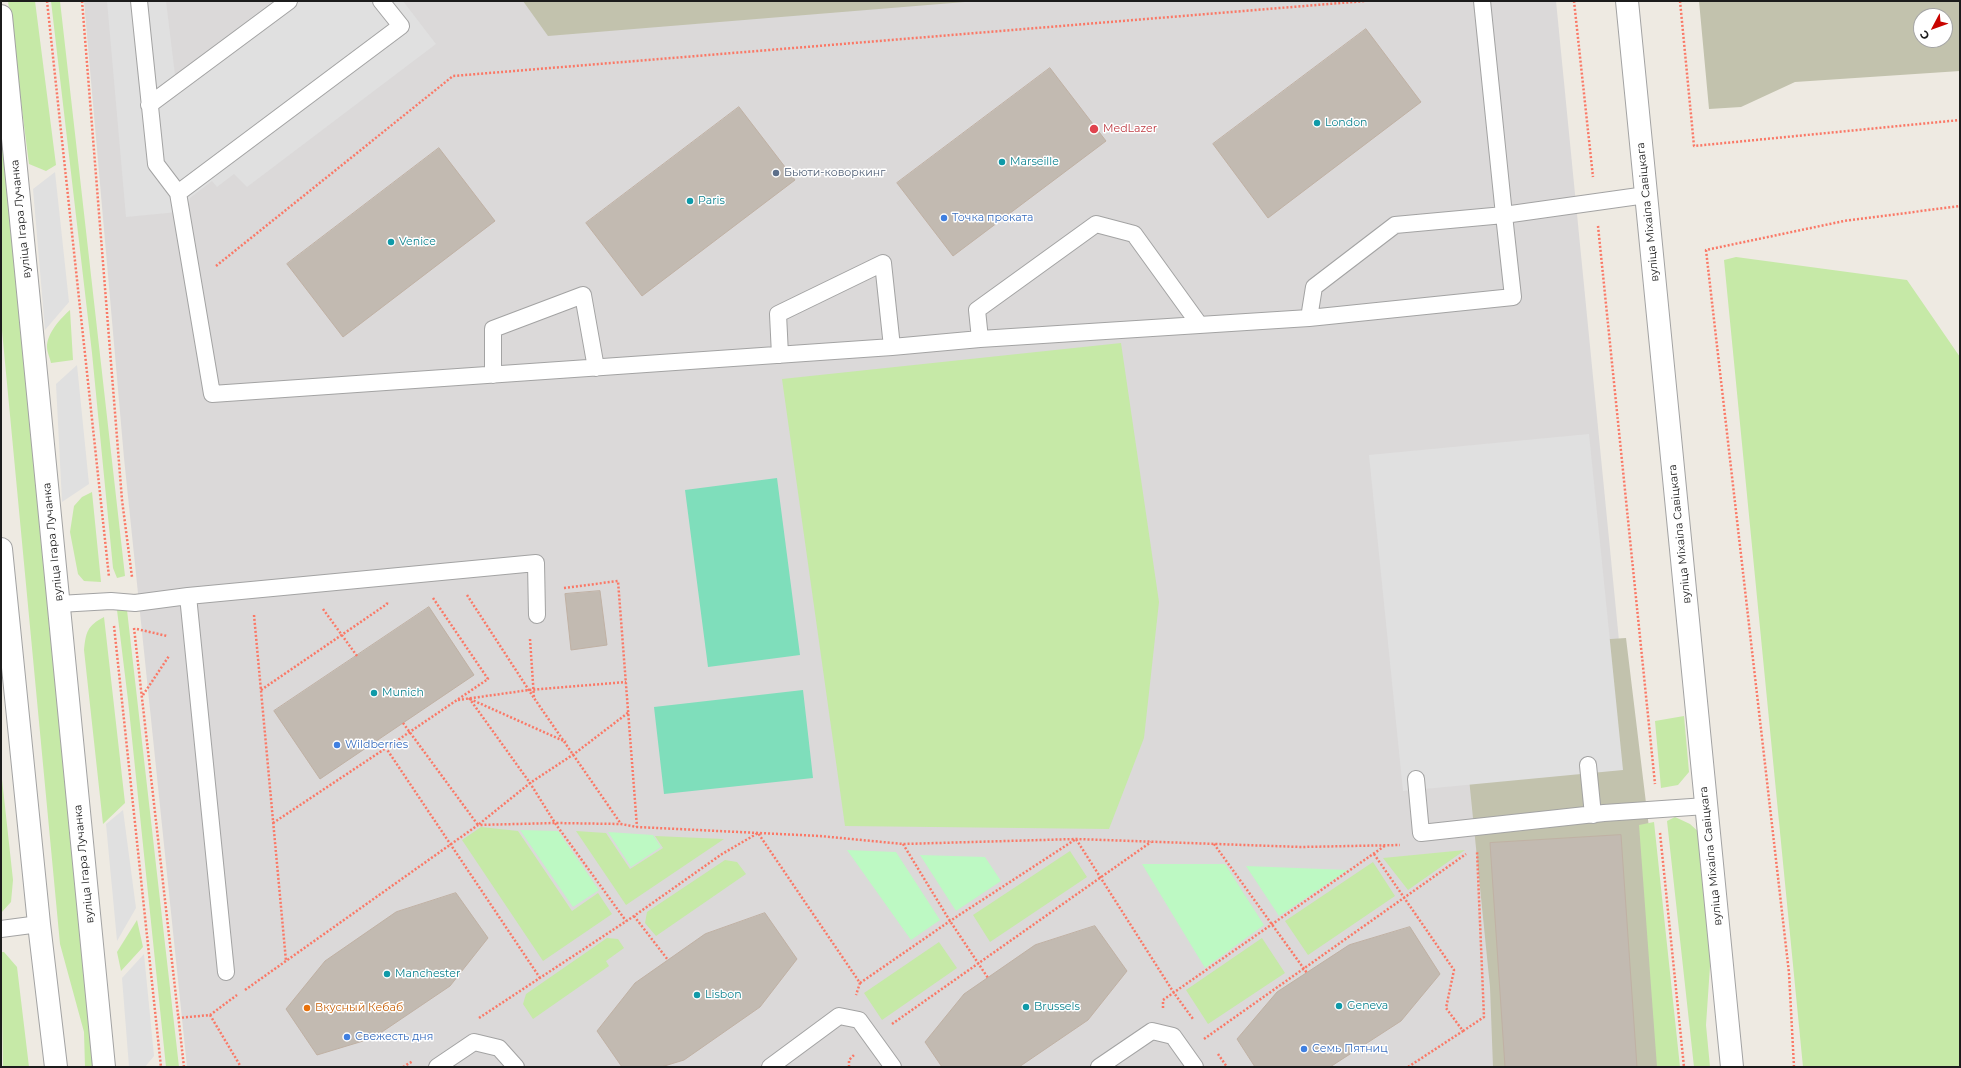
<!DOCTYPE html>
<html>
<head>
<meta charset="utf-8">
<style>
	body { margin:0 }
	#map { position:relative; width:1961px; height:1068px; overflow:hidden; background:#eeeae2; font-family:Montserrat,sans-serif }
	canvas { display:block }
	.frame { position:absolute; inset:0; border:2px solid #1c1c1c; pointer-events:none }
	.north { position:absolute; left:1913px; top:8px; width:40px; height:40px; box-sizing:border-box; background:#fff; border:1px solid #a4a4a4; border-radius:50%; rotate:229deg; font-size:11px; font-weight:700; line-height:16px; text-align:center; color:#1c1c1c }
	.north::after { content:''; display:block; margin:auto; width:14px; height:18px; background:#c90400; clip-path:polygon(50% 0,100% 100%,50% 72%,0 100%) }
</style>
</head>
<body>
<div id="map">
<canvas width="1961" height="1068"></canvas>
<div class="frame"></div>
<div class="north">С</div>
</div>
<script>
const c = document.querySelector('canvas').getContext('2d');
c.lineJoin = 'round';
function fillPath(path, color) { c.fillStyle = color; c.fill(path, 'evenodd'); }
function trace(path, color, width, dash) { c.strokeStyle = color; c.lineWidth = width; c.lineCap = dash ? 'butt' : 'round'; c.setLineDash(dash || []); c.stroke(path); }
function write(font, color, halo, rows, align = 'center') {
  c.font = font + ' Montserrat,sans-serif'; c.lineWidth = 3; c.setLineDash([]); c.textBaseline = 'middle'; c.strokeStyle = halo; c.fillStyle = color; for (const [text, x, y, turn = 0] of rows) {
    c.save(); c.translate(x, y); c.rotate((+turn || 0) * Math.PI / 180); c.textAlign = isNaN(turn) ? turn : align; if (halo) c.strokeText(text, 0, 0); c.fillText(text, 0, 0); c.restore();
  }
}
const residential = new Path2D(`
	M84,1H1556L1661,1067H187L124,458Z`);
const construction = new Path2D(`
	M523,1H977L548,36Z
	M1699,1H1960V71L1795,82L1741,107L1709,109ZM1921,16H1945V40H1921Z
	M1626,638L1678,1067H1493L1490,987L1456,649Z`);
const grass = new Path2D(`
	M8,1H35L56,165L46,171L29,164Z
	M51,1H60L125,576L117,578L113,568L92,353Z
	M1,115L92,1034V1067H85L84,1032L60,944L1,320Z
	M1736,257L1907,280L1960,357V1067H1803L1724,260Z
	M70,310L73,360L51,363C50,358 47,352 47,347C47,333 61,318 70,310Z
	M1121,343L1159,602L1144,738L1109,829L845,826L782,379Z
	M92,492L101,582L84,581L78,574L70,532L74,506L82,497Z
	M123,608L127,610L179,1067H166L128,700L117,610Z
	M104,617L125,803L103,824L84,650C86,632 87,626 104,617Z
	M1684,716L1689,772L1678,785L1661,788L1655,721Z
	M1,770L13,880L11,902L1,913Z
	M1675,817L1690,824L1702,835L1713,922L1706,1025L1710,1067H1694L1667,821Z
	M1654,822L1680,1067H1657L1639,825Z
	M481,827L518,831L572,911L598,893L612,914L543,961L462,840Z
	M576,831L606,833L630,869L663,848L655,836L724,839L626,905Z
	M1465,850L1408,890L1383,858Z
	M1070,851L1087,877L990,942L973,915Z
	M725,860L737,862L746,874L656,936L645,923L647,912Z
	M1373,862L1395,896L1308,955L1285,921Z
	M137,920L143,947L121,971L117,952Z
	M607,938L618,939L624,948L606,961L609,966L533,1019L523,1004L526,994Z
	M1262,938L1285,973L1208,1024L1186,990Z
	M939,942L957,968L882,1020L864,993Z
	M1,952H4L17,967L29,1067H3Z`);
const park = new Path2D(`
	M520,830L558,831L599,890L573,907Z
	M608,832L653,835L661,847L631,867Z
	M847,850L896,852L940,920L911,940Z
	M920,855L985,857L1001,881L956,911Z
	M1142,864H1225L1264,925L1205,968Z
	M1246,866L1348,870L1279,916Z`);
const pitch = new Path2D(`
	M777,478L800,655L708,667L685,490Z
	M803,690L813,778L664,794L654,707Z`);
const parking = new Path2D(`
	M107,1H166L175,75L273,1H403L436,44L247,187L234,174L217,187L212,181L190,198L188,211L126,217Z
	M55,172L69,302L45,330L33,189Z
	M77,365L89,484L62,502L56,384Z
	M1589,434L1623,770L1403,791L1369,455Z
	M123,810L136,908L117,941L106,824Z
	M144,954L154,1056L145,1067H129L122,978Z`);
const building = new Path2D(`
	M1366,29L1421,102L1268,218L1213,144Z
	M1050,68L1106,141L953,256L897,183Z
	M739,107L795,180L642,296L586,223Z
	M439,148L495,221L343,337L287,264Z
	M600,591L607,645L571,650L565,594Z
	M429,607L474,675L320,779L274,711Z
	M1621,835L1637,1067H1505L1490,843Z
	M456,893L488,938L450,986L373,1038L317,1055L286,1009L325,961L396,912Z
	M765,913L797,959L760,1007L684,1060L661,1067H622L597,1031L635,983L705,934Z
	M1095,926L1127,971L1088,1020L1019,1067H942L925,1042L964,994L1035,945Z
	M1410,927L1440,974L1401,1021L1330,1067H1255L1237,1039L1277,992L1349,945Z`);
const path = new Path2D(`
	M47,1L109,577
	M82,1L122,500L132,577
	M1574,1L1593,177
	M1680,1L1694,146L1960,120
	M1598,226L1655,784
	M216,266L453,76L1365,1
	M564,588L618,581L637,827
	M467,595L534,698
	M433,598L488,679L386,748L540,978
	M323,609L357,656
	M254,615L286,961
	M114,626L161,1067
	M134,628L184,1067
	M137,629L167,636
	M530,639L534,698L621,824
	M261,690L387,604V601
	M143,695L169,656
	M469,698L530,783L555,823L626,921
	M470,699L566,742
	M458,700L529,690L626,682
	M403,723L478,825L530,783L574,754L629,712
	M273,823L386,748
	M1660,833L1684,1067
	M903,844L950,921L988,978
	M1214,844L1307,973
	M1374,854L1454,970L1446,1008L1463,1031L1408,1067
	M634,916L668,960
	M860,983L950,921L1076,839L1174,993L1193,1019
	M245,990L478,825L555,823L621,824L637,827L820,836L903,844L1076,839L1301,847L1400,845
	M1163,1008V1000L1386,845
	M210,1015L241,1067
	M178,1018L210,1015L237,995
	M479,1018L634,916L722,854L758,833L860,983L856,995
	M892,1024L1151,842
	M1463,1031L1484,1017L1477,851
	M1204,1039L1466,854
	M1218,1054L1227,1067
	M403,1067L413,1061
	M849,1067V1060L854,1055
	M1794,1067L1789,973L1706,250L1844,221L1960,206`);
const service = new Path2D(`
	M139,1L156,164L178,193L401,26L381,1
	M149,105L289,1
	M178,193L212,394L892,347L980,339L1309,318L1513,297L1504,215L1646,195
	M1309,318L1314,287L1395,225L1504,215L1482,1
	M980,339L977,310L1096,224L1134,234L1199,324
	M780,355L778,314L883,263L892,347
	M493,375V329L583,295L596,368
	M188,596L226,972
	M59,604L111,601L135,603L188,596L536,563L537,615
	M1588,765L1593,815
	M1416,779L1421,833L1604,813L1706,806
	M1,929L39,924
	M437,1067L474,1042L499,1048L516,1067
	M770,1067L839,1016L859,1020L893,1067
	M1099,1067L1152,1031L1173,1036L1195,1067`);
const tertiary = new Path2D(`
	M1627,1L1732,1067
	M1,16L104,1067
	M1,549L39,924L56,1067`);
const markers = [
	[1317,123,4,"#0f9aa8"],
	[1094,129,5,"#e0444e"],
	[1002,162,4,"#0f9aa8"],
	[776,173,4,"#5c6f8a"],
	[690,201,4,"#0f9aa8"],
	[944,218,4,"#3f7fe0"],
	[391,242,4,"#0f9aa8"],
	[374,693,4,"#0f9aa8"],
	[337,745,4,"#3f7fe0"],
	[387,974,4,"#0f9aa8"],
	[697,995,4,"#0f9aa8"],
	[1339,1006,4,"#0f9aa8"],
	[1026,1007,4,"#0f9aa8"],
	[307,1008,4,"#e8710a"],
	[347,1037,4,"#3f7fe0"],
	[1304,1049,4,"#3f7fe0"]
];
const cultureNames = [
	["London",1325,123],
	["Marseille",1010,162],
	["Paris",698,201],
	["Venice",399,242],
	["Munich",382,693],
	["Manchester",395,974],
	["Lisbon",705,995],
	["Geneva",1347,1006],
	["Brussels",1034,1007]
];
const healthNames = [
	["MedLazer",1103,129]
];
const serviceNames = [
	["Бьюти-коворкинг",784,173]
];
const streetNames = [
	["вуліца Міхаіла Савіцкага",1648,212,-96],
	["вуліца Ігара Лучанка",21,219,-96],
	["вуліца Міхаіла Савіцкага",1680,534,-96],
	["вуліца Ігара Лучанка",53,542,-96],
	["вуліца Міхаіла Савіцкага",1711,856,-96],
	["вуліца Ігара Лучанка",84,864,-96]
];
const shopNames = [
	["Точка проката",952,218],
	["Wildberries",345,745],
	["Cвежесть дня",355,1037],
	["Семь Пятниц",1312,1049]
];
const foodNames = [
	["Вкусный Кебаб",315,1008]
];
fillPath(residential, '#dbd9d9');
fillPath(construction, '#c2c2ad');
fillPath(grass, '#c6e9a7');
fillPath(park, '#bdf9c3');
fillPath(pitch, '#7fdebb');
fillPath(parking, '#e0e0e0');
fillPath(building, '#c2bab1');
trace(building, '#c0b1a4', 1);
trace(service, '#a3a3a3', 18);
trace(tertiary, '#a3a3a3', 24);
trace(path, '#fa7866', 2.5, [2, 2]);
trace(service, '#fff', 16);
trace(tertiary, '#fff', 22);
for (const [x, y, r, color] of markers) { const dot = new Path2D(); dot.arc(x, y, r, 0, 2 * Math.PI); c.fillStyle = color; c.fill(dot); trace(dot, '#fff', 1.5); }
write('11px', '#0d838f', '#fff', cultureNames, 'left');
write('11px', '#be3a42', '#fff', healthNames, 'left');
write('11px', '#4e5e75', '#fff', serviceNames, 'left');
write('11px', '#1c1c1c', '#fff', streetNames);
write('11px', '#366cbe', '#fff', shopNames, 'left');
write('11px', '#c56008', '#fff', foodNames, 'left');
</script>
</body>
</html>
